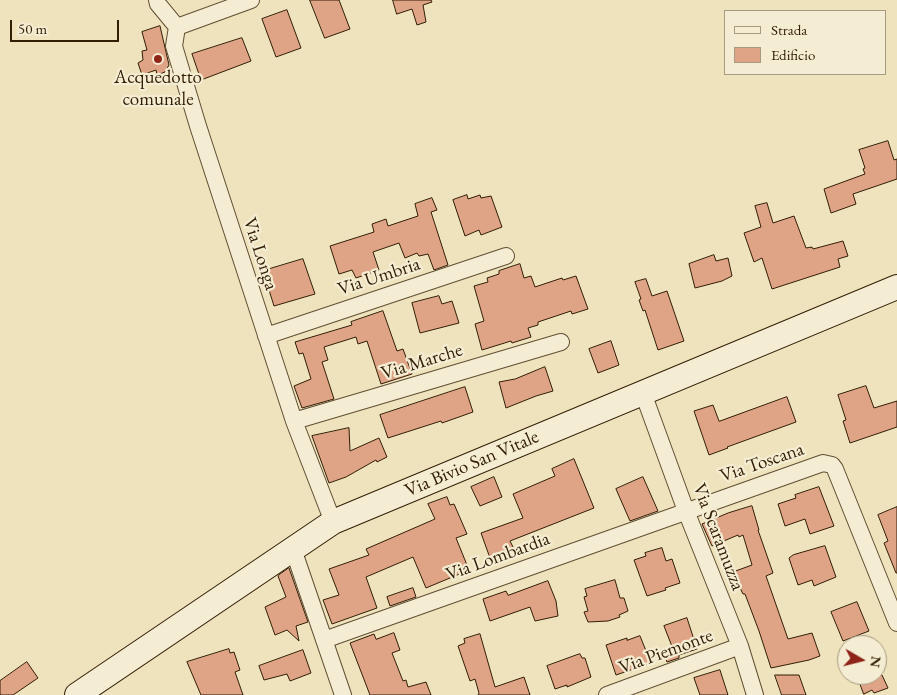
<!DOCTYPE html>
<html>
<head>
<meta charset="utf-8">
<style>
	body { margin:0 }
	#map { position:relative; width:897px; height:695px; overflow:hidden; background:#eee3bc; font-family:"EB Garamond",serif }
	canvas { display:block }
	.legend { position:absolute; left:724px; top:10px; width:162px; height:65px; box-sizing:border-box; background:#f4edd3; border:1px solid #a69a81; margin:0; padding:6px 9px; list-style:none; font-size:15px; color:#321d05 }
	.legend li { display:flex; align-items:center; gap:10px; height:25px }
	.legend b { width:25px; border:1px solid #a69a81 }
	.north { position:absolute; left:837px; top:635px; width:50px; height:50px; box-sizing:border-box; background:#f4edd3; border:1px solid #a69a81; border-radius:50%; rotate:98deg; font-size:14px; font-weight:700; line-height:20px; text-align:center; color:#321d05 }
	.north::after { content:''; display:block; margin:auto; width:18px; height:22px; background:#8f2418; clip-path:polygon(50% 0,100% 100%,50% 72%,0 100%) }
	.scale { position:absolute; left:10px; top:20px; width:109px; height:22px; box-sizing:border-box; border:2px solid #321d05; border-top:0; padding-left:6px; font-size:15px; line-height:18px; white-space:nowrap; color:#321d05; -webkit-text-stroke:4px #f4edd3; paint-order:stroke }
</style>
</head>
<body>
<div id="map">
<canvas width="897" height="695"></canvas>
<ul class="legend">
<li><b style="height:6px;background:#f4edd3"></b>Strada</li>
<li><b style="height:14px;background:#dfa386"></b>Edificio</li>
</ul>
<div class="north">N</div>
<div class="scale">50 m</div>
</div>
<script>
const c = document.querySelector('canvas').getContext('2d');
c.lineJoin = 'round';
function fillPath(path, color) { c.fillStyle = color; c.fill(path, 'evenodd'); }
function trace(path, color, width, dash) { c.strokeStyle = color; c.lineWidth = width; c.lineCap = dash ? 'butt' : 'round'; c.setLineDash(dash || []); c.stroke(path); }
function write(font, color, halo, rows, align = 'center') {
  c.font = font + ' "EB Garamond",serif'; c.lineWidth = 4.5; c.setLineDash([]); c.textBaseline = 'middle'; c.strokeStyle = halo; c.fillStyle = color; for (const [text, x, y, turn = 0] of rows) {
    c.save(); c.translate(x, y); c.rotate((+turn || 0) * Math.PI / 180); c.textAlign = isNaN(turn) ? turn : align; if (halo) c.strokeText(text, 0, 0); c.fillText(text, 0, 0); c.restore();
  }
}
const building = new Path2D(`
	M310,0H339L350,29L325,38Z
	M393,0H431L432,2L423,5L426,22L417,25L412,9L397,14Z
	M287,10L301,48L276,57L262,19Z
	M160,26L169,65L165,72L157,75L156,70L142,75L138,63L143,60L142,51L147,50L142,32Z
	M242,38L251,61L201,80L192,54Z
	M888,141L894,160L897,159V179L853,194L856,204L831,213L824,189L865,174L863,169L865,168L859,150Z
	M467,195L468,199L480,195L481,198L491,196L502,227L481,235L479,230L465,236L453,200Z
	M432,198L437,210L431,212L448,265L434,270L428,254L419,256L417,253L405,258L399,243L373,252L379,270L356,278L352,270L339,274L330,246L374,232L372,224L386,219L388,226L418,216L415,204Z
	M767,203L773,223L794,216L806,248L812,247L813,249L843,241L848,256L838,259L840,267L772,289L762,258L754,262L744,233L761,227L755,206Z
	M714,255L716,261L728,258L732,276L722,281L695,288L689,264Z
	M303,259L315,294L274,306L263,271Z
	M520,264L524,278L531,276L535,287L562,278L563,280L576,276L588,309L572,314L571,311L538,322V325L528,328L531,337L512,343L511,341L482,350L475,324L484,321L474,286L488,282L487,278L499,274V271Z
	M646,279L652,296L667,291L684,341L658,350L645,310L643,311L639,300L641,299L635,282Z
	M439,296L442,304L452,301L459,323L420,333L412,303Z
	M383,311L397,351L403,349L412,374L381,384L367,341L358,344L356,337L324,347L328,360L322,362L334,399L302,408L294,386L311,379L303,353L299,354L295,342L352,325L351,322Z
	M611,341L619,365L598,373L589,349Z
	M545,367L553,391L536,396L506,408L499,382L515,379Z
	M866,386L874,408L897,401V427L850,443L843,421L846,420L838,395Z
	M465,387L473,412L442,423L441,421L388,438L380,415Z
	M787,397L796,422L727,447L728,448L709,455L694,411L713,405L719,421Z
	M349,428L350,451L379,438L387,457L377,462L376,460L346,477L329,483L312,436Z
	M574,459L594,508L510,541L514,549L490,558L481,533L523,518L513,494L555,476L552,469Z
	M494,477L502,497L480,506L471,487Z
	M643,477L658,511L630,521L616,489Z
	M819,487L834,526L810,534L805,519L785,526L778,504L796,498L795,495Z
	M447,497L450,505L454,504L467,534L456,538L469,570L426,588L413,557L366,577L377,608L332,624L323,600L339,595L329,569L369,555L366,549L435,519L428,504Z
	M752,506L759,530H758L773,573L766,576L788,639L812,633L820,656L809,660L771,668L759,631L745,594H743L739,586L735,588L730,573L752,565L743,535L739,537L738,535L712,546L702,524L728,513Z
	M897,507V573H896L884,543L888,541L878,515Z
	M825,546L836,577L814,586L812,580L798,585L789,558L793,555Z
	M662,548L666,561L672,559L680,583L665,588L666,590L647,596L634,560L646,556L645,553Z
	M289,568L308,622L296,626L299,641L287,630L275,635L265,607L286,597L278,576Z
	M615,580L620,598H624L628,611L619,615L620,617L608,621L588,622L584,612L588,611L584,597L587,596L585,589Z
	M548,581L556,601L558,616L535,621L530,607L490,621L483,599L506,591L508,595Z
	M413,588L416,597L390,606L387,597Z
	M857,602L869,631L843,641L831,612Z
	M687,618L697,649L679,655V658L667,662L664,652L673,649L664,626Z
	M394,633L400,650L392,653L403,681L406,680L408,687L426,682L431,695H370L350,643L374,634L376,639Z
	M480,634L495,687L524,677L530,695H478L479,693L475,679L470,681L458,646L465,643L464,639Z
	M640,636L651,663L616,675L606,645L627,638V640Z
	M229,649L230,653L234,652L240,670L235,672L243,695H201L187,662Z
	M303,650L311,673L290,681L287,674L264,680L259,666Z
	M580,654L582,658H585L591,677L567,687V685L555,689L547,666Z
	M27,662L38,678L13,695H0V681Z
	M720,670L728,695H700L694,678Z
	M775,675H799L806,695H782Z
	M857,675H882L888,688L874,693L872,690L864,694Z`);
const street = new Path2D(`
	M157,0L158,4L177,27L174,46L198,126L294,421L333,522
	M177,27L251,0
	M266,336L506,256
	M643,393L686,511L740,646L755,695
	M294,421L561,342
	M293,549L343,695
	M324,640L823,463L832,465L835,469L897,623
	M607,695L740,646`);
const secondary = new Path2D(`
	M77,695L333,522L897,287`);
const markers = [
	[158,59,5,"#8f2418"]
];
const poiNames = [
	["Acquedotto",158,78],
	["comunale",158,100]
];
const streetNames = [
	["Via Longa",260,254,72],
	["Via Umbria",379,277,-18],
	["Via Marche",422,362,-17],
	["Via Toscana",762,463,-19],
	["Via Bivio San Vitale",472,464,-23],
	["Via Scaramuzza",718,537,69],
	["Via Lombardia",498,557,-20],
	["Via Piemonte",666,652,-20]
];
fillPath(building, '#dfa386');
trace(building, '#321d05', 1);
trace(street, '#614e33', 18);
trace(secondary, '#321d05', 26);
trace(street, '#f4edd3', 16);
trace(secondary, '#f4edd3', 24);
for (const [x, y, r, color] of markers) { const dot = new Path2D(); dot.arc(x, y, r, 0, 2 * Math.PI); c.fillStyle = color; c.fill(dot); trace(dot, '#f4edd3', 2); }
write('19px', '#321d05', '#f4edd3', poiNames);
write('19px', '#321d05', '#f4edd3', streetNames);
</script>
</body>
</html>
